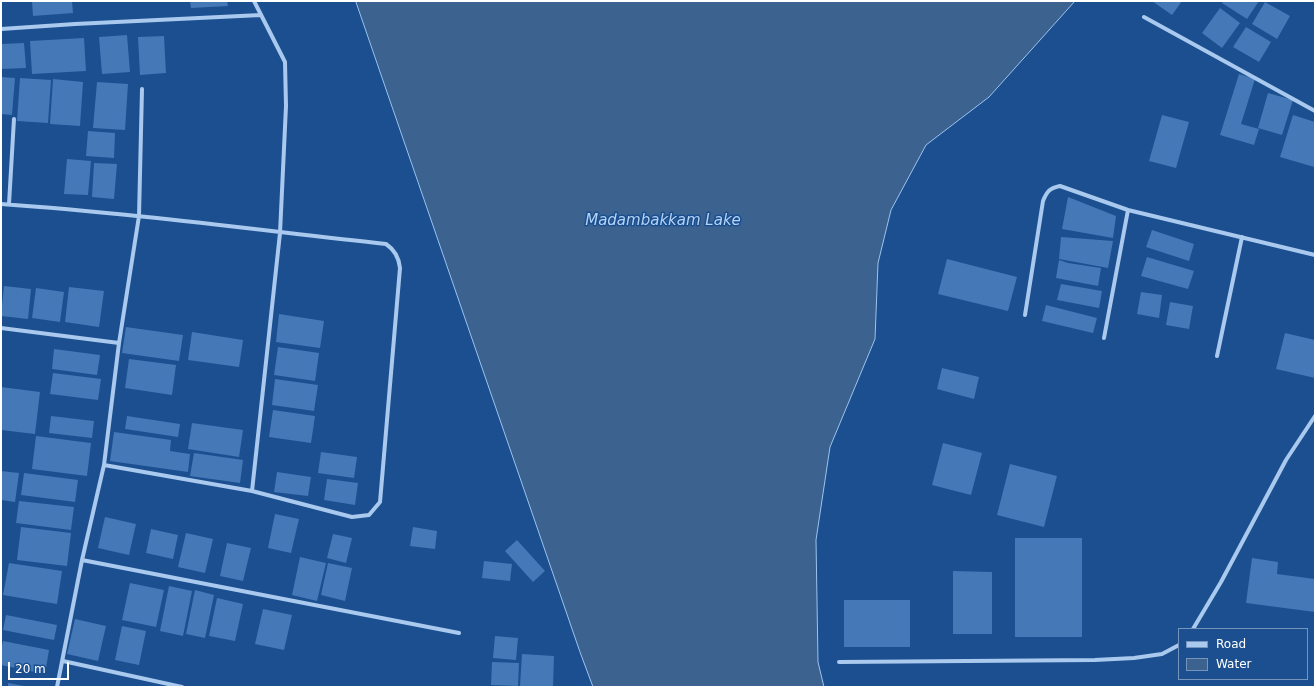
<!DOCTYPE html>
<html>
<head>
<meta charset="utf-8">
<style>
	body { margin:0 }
	#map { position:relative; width:1316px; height:688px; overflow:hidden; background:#1b4f8f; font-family:"DejaVu Sans",sans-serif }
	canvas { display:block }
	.frame { position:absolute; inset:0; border:2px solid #fff; pointer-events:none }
	.legend { position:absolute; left:1178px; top:628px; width:130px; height:52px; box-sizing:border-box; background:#1b4f8f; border:1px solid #7695bc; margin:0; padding:5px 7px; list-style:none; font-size:12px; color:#fff }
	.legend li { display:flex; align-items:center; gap:8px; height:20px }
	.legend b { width:20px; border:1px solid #7695bc }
	.scale { position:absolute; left:8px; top:662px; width:61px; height:18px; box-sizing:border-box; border:2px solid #fff; border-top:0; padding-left:5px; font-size:12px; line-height:14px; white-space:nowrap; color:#fff; -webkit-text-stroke:3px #1b4f8f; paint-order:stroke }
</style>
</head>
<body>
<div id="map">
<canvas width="1316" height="688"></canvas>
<div class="frame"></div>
<ul class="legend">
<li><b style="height:5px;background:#a9c9ee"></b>Road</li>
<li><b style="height:11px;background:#3c6290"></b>Water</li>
</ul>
<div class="scale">20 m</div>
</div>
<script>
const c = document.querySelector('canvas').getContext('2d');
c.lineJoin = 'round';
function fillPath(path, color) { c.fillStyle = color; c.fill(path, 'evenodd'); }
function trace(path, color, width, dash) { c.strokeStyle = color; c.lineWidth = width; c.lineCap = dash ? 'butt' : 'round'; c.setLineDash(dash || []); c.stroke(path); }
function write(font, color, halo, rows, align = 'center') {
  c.font = font + ' "DejaVu Sans",sans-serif'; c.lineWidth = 3; c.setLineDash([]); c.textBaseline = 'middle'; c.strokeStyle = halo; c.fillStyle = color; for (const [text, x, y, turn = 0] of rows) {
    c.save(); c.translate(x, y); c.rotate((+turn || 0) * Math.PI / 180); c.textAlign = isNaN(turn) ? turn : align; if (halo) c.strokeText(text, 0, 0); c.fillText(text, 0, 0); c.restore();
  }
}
const water = new Path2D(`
	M356,1H1075L989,97L926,145L891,210L878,263L875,339L830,447L816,540L818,662L824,687H593L580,652Z`);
const building = new Path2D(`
	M32,1H72L73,13L33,16Z
	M190,1H227L228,6L191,8Z
	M1152,1H1182L1172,15Z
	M1223,1H1259L1247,19L1222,3Z
	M1265,2L1290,16L1277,39L1252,24Z
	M1220,8L1240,23L1222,48L1202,33Z
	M1246,27L1271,42L1259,62L1233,47Z
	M127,35L130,72L102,74L99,37Z
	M164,36L166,73L140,75L138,37Z
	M84,38L86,71L32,74L30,41Z
	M24,43L26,68L1,69V44Z
	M1239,74L1255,79L1241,124L1259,129L1254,145L1220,135Z
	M1,77L15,78L12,115L1,114Z
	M20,78L51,80L48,123L17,121Z
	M53,79L83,82L80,126L50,124Z
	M97,82L128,84L125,130L93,128Z
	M1268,93L1293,100L1282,135L1258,128Z
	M1162,115L1189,122L1176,168L1149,161Z
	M1293,115L1315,122L1314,167L1280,157Z
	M88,131L115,133L114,158L86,156Z
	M67,159L91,161L88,195L64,194Z
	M94,163L117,164L114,199L92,197Z
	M1068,197L1116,216L1113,238L1062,229Z
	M1152,230L1194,244L1189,261L1146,247Z
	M1061,237L1113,241L1108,268L1059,259Z
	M1147,257L1194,271L1188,289L1141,276Z
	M947,259L1017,277L1008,311L938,294Z
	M1059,260L1068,263L1101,268L1098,286L1056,278Z
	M1061,284L1102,291L1099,308L1057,300Z
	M4,286L31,289L28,319L1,316Z
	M69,287L104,291L99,327L65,322Z
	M36,288L64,292L60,322L32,318Z
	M1141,292L1162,295L1159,318L1137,314Z
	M1170,302L1193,306L1189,329L1166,325Z
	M1046,305L1097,318L1093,333L1042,321Z
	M279,314L324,321L320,348L276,342Z
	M126,327L183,335L179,361L122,353Z
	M192,332L243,340L239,367L188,360Z
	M1285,333L1315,340V378L1276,369Z
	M278,347L319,353L315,381L274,375Z
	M54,349L100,355L97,375L52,369Z
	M129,359L176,365L172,395L125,388Z
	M942,368L979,377L974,399L937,389Z
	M53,373L101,379L98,400L50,394Z
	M275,379L318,385L314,411L272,405Z
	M1,387L40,392L35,434L1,430Z
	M273,410L315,416L311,443L269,437Z
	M51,416L94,421L92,438L49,433Z
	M127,416L180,424L178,437L125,429Z
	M192,423L243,430L239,457L188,449Z
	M114,432L171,440L170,451L190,454L188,472L110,461Z
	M36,436L91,443L87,476L32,469Z
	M943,443L982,453L971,495L932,485Z
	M321,452L357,457L354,478L318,473Z
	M194,453L243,460L240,483L190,476Z
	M1010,464L1057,476L1044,527L997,515Z
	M1,471L19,473L15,502L1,500Z
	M277,472L311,477L308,496L274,492Z
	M24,473L78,480L75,502L21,495Z
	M327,479L358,483L355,505L324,500Z
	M19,501L74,507L71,530L16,523Z
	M275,514L299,519L291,553L268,548Z
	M105,517L136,524L129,555L98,548Z
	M21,527L71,533L67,566L17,560Z
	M413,527L437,531L435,549L410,546Z
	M151,529L178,535L173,559L146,553Z
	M186,533L213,539L205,573L178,567Z
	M333,534L352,538L346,563L327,558Z
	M1015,538H1082V637H1015Z
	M517,540L545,571L533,582L505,551Z
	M227,543L251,548L243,581L220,576Z
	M300,557L326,563L317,601L292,595Z
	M1252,558L1278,562L1277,574L1315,579V612L1246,603Z
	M484,561L512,564L510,581L482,578Z
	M9,563L62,571L57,604L3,595Z
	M328,563L352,568L345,601L321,595Z
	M953,571L992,572V634H953Z
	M130,583L164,590L156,627L122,620Z
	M169,586L192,591L183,636L160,631Z
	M195,590L214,595L205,638L186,634Z
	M217,598L243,604L235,641L209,636Z
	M844,600H910V647H844Z
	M263,609L292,615L284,650L255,644Z
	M6,615L57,625L54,640L3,630Z
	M75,619L106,626L98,661L67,654Z
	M122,626L146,631L139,665L115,660Z
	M495,636L518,638L516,660L493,658Z
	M3,641L49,650L45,674L1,665V650Z
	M522,654L554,656L553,687L520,686Z
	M492,662L519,663L518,686L491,685Z
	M8,683L24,686V687H8Z`);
const minor = new Path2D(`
	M1144,17L1315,111
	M1,29L75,24L261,15
	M1,204C130,213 258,230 386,244C395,250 399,258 400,268L380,502L369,515L352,517L252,491
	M9,204L14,119
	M1025,315L1043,201C1047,191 1050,188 1060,186L1128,210L1315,255
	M1,328L119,343
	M1104,338L1128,210
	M1217,356L1242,237
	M104,465L252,491L280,233L286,106L285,62L254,1
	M82,560L459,633
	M1193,629L1221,582L1286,460L1315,416
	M63,661L182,687
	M839,662L1095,660L1134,658L1162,654L1179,645
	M57,687L82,560L104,465L119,343L139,216L142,89`);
const waterNames = [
	["Madambakkam Lake",663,221]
];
fillPath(water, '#3c6290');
trace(water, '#9cc4f0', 1);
fillPath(building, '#4478b7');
trace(minor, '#a9c9ee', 4);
write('italic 15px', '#b5d3f5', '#1b4f8f', waterNames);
</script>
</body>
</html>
